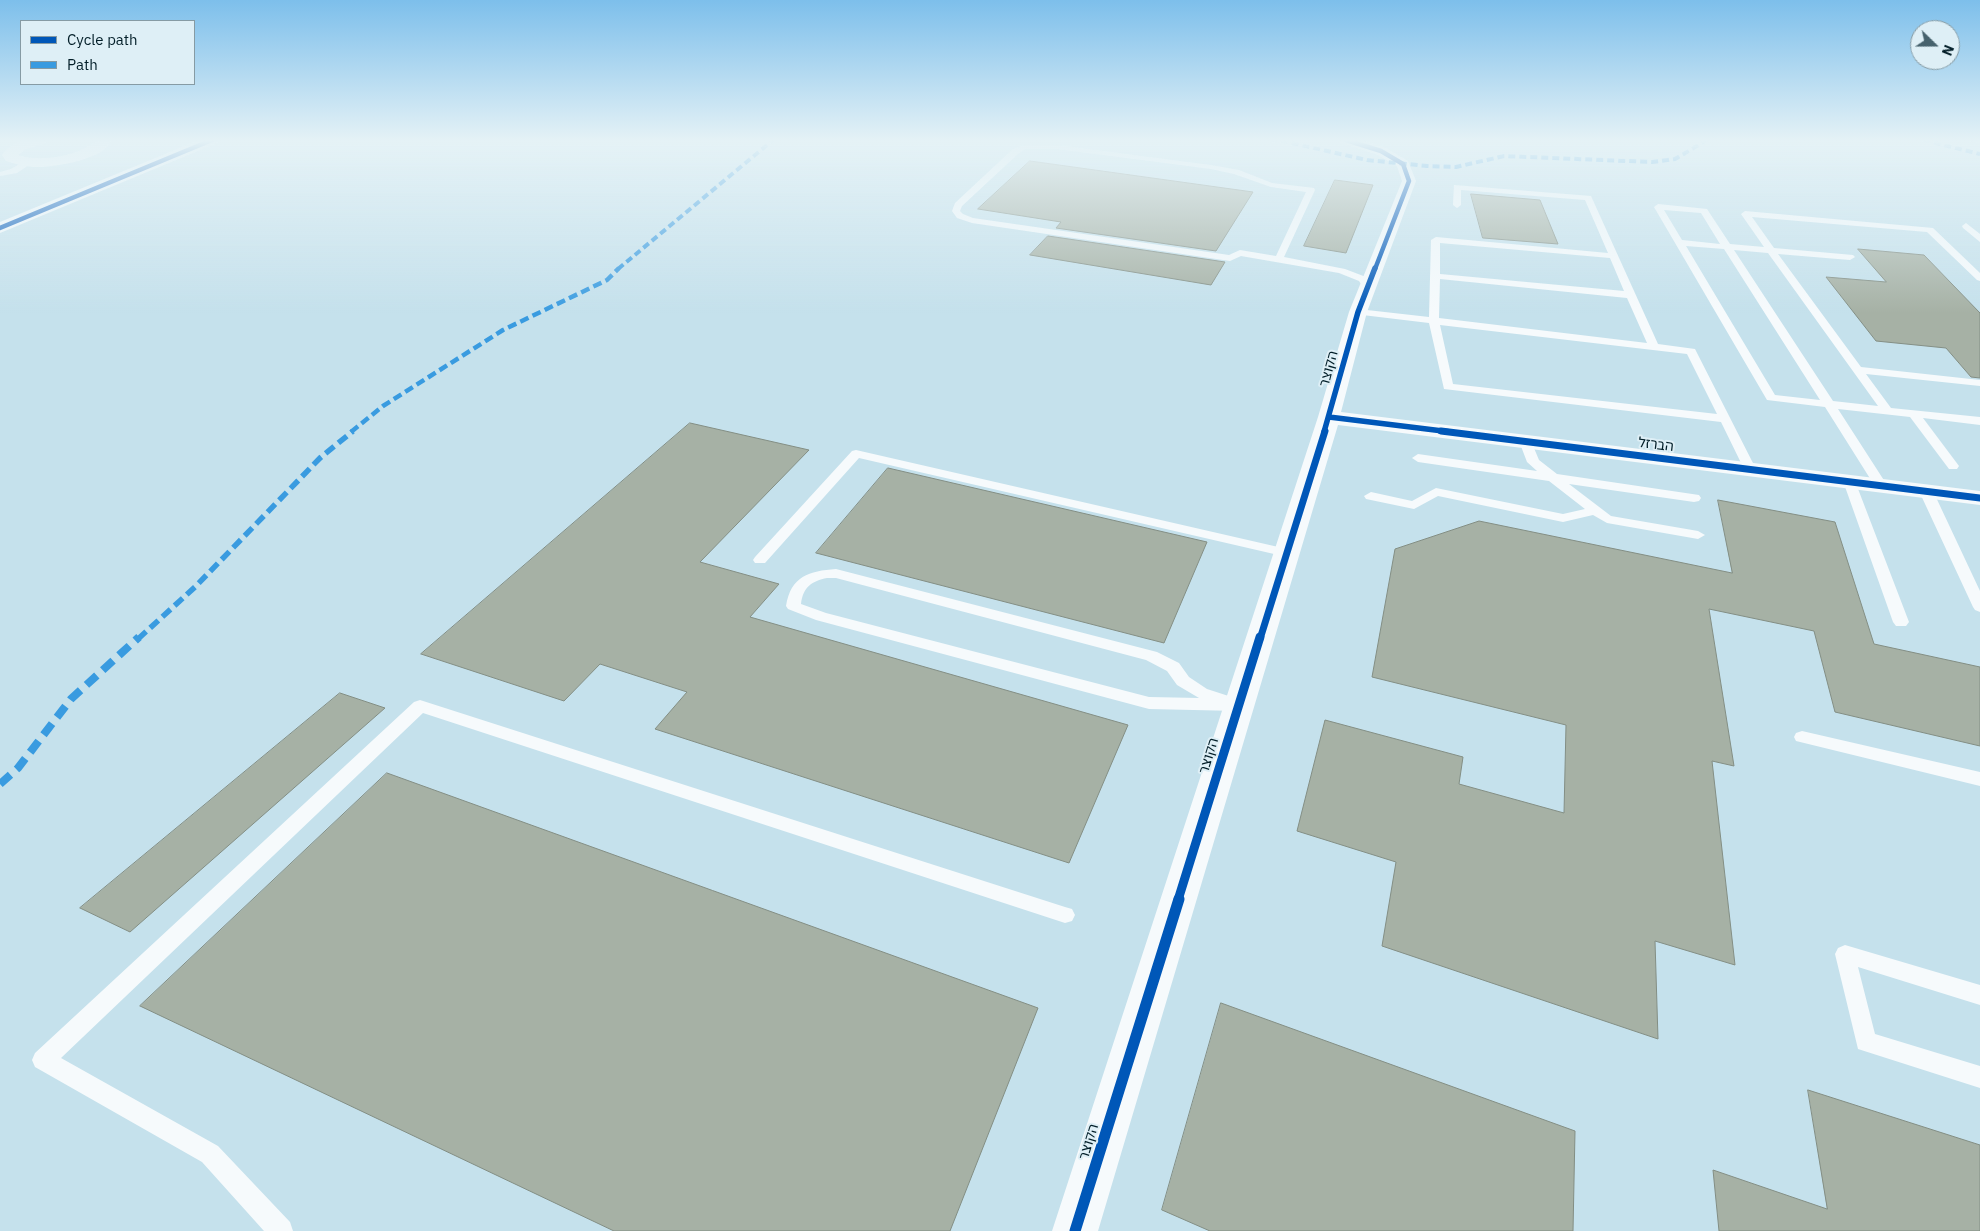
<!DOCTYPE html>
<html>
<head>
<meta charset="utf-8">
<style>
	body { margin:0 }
	#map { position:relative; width:1980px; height:1231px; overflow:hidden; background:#c5e1ec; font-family:"IBM Plex Sans",sans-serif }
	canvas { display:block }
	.legend { position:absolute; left:20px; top:20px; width:175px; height:65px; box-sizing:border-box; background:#deeff6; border:1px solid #869ba4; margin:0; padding:6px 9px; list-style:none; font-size:15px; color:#021e28 }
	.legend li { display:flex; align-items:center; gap:10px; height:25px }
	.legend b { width:25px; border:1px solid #869ba4 }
	.north { position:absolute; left:1910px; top:20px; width:50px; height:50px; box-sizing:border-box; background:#deeff6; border:1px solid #869ba4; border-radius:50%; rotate:112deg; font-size:14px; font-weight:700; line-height:20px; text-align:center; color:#021e28 }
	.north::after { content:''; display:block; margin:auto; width:18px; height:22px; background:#46626d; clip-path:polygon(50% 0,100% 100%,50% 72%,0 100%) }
</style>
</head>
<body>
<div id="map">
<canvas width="1980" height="1231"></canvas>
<ul class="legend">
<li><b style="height:6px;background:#0057b8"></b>Cycle path</li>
<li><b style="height:6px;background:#399be0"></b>Path</li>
</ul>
<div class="north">N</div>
</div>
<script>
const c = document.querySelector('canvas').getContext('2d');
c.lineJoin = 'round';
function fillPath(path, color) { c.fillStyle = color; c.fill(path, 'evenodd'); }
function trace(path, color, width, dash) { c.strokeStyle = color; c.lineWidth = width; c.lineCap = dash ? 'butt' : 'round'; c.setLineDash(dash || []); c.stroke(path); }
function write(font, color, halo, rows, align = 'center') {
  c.font = font + ' "IBM Plex Sans","Noto Sans Hebrew",sans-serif'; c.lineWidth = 4; c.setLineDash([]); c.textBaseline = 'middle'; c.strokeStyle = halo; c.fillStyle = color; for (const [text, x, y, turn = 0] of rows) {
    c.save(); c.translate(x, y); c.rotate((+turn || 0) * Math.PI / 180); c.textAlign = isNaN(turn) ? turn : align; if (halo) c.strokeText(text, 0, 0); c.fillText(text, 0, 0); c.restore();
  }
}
const building = new Path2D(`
	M1030,161L1253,192L1216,251L1056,228L1061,222L978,209Z
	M1335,180L1373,185L1346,253L1304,246Z
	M1471,194L1540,200L1558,244L1483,238Z
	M1048,236L1225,262L1211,285L1030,255Z
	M1858,249L1924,255L1980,313V378L1971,377L1946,348L1876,341L1826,277L1886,282Z
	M690,423L809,450L700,562L779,584L750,617L1128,725L1069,863L655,729L687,692L600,664L564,701L421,654Z
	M888,468L1207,542L1164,643L816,553Z
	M1718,500L1835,522L1874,644L1980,667V746L1835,712L1814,631L1709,609L1734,766L1712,761L1735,965L1655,941L1658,1039L1382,946L1396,862L1297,831L1325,720L1463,757L1459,784L1564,813L1566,725L1372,677L1395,549L1479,521L1732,573Z
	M340,693L385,708L130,932L80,908Z
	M387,773L1038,1008L950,1231H614L140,1006Z
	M1221,1003L1575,1131L1573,1231H1210L1162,1210Z
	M1808,1090L1980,1145V1231H1719L1713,1170L1827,1209Z`);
const lane = new Path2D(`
	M1024,145H1057L1211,165L1239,170L1272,183L1314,188L1315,190L1284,257L1345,269L1366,277L1373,288L1368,291L1365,290L1359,281L1339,273L1241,256L1230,261L972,223L957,218L952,211L955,203L1013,149ZM1025,149H1057L1211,169L1234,174L1271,187L1306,192L1276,256L1240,250L1229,255L973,218L963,214L960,211L962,206L1019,153Z
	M26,160L33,162L17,173L0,176V172L11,169Z
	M1454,185L1591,196L1658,344L1695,349L1756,469L1754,472H1746L1744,469L1721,422L1444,389L1429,323L1354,314L1353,312L1358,309L1429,317L1431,240L1436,237L1608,253L1585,200L1461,190V205L1457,208L1453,205ZM1440,243L1610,258L1624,291L1440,274ZM1440,279L1627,298L1647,343L1439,318ZM1440,325L1687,354L1717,414L1453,384Z
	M1658,204L1707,209L1730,244L1764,247L1741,214L1745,211L1933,228L1980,273V281L1977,280L1927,232L1752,217L1774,248L1853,255L1855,257L1850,260L1778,254L1861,367L1980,380V386L1866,374L1891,408L1980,417V425L1923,418L1959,466L1957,469H1949L1910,417L1838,409L1887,485L1886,488H1876L1825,407L1767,400L1654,207ZM1664,210L1701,213L1720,244L1682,240ZM1686,246L1724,249L1820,400L1775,395ZM1734,250L1768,253L1878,406L1833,401Z
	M1966,223L1980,234V242L1963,228L1962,226Z
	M1525,437L1531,441L1539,460L1557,474L1699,495L1701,498L1699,501L1694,502L1569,484L1611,516L1698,531L1705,535L1698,539L1607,523L1593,515L1563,522L1438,496L1414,509L1366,499L1364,496L1371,492L1412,501L1436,488L1563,514L1585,509L1549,481L1418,462L1412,458L1418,454L1537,471L1527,462L1519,441Z
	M856,450L1287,549L1292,550L1294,553L1292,556L1287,557L859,458L765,563H755L753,560L755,557L852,451Z
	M1849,477L1855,481L1909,622L1906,626H1896L1893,622L1843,481Z
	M1926,487L1933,491L1980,591V612L1975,610L1973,607L1919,491Z
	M836,569L1157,652L1179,663L1189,677L1207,689L1244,701L1246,705L1244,709L1238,711L1149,709L816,620L788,609L786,606C791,576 809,571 836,569ZM827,578H836L1146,660L1167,671L1177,685L1199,698L1149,697L826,613L801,604C803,587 812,581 827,578Z
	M420,700L1065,907L1072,909L1075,915L1072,921L1065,923L423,713L61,1058L218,1146L290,1222L293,1231H264L202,1162L35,1067L32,1060L35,1053L414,702Z
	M1802,731L1980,772V786L1796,741L1794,737L1796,733Z
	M1845,945L1980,985V1005L1858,967L1875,1034L1980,1066V1088L1858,1049L1835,954L1838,948Z`);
const street = new Path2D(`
	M25,140H47L45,143L26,149L18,155C37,161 60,158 79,151C93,145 95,140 111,140C106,160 50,168 33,167C23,166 15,164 6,161L2,155C7,147 16,143 25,140Z
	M199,140H219L217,143L0,233V222Z
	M1339,140H1361L1386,148L1408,161L1416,181L1367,312L1341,412L1980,491V505L1338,425L1098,1231H1052L1318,417L1349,312L1402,181L1397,166L1376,154L1341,143Z`);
const rail = new Path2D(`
	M1969,140L1980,142`);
const quietFar3 = new Path2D(`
	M1270,140L1283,141L1367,160L1427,166L1456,167L1504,156L1652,162L1675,159L1707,140
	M1923,140L1980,154
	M618,269L773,140`);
const quietFar2 = new Path2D(`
	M351,432L383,406L503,330L607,280L619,268`);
const quietFar1 = new Path2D(`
	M138,639L195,587L320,458L353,431`);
const quiet = new Path2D(`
	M0,784L18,768L71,699L139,637`);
const cyclewayFar4 = new Path2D(`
	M1346,140L1381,151L1403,164L1409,181L1375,269
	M0,228L212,140`);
const cyclewayFar3 = new Path2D(`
	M1329,417L1451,432
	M1324,432L1358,312L1375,268`);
const cyclewayFar2 = new Path2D(`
	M1441,431L1980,498
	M1260,639L1325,431`);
const cyclewayFar1 = new Path2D(`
	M1178,900L1260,637`);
const cycleway = new Path2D(`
	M1075,1231L1179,899`);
const streetNames = [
	["הקוצר",1329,369,-75],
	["הברזל",1656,445,7],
	["הקוצר",1209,756,-73],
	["הקוצר",1089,1142,-73]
];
fillPath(building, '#a6b1a5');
trace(building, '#838e84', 1);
fillPath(lane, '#f6fafc');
fillPath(street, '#f6fafc');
trace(rail, '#bfc8cb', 2, [4, 4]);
trace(quietFar3, '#399be0', 4, [7, 4]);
trace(quietFar2, '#399be0', 4.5, [9, 4.5]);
trace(quietFar1, '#399be0', 5.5, [11, 5.5]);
trace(quiet, '#399be0', 8, [14, 8]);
trace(cyclewayFar4, '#0057b8', 4.5);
trace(cyclewayFar3, '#0057b8', 5.5);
trace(cyclewayFar2, '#0057b8', 7);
trace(cyclewayFar1, '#0057b8', 9);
trace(cycleway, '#0057b8', 11);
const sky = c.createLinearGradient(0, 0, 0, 313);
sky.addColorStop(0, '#7dbfeb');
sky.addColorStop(0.45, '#e5f2f6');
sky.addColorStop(1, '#e5f2f600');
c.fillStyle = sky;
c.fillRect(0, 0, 1980, 313);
write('14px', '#021e28', '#deeff6', streetNames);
</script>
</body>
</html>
